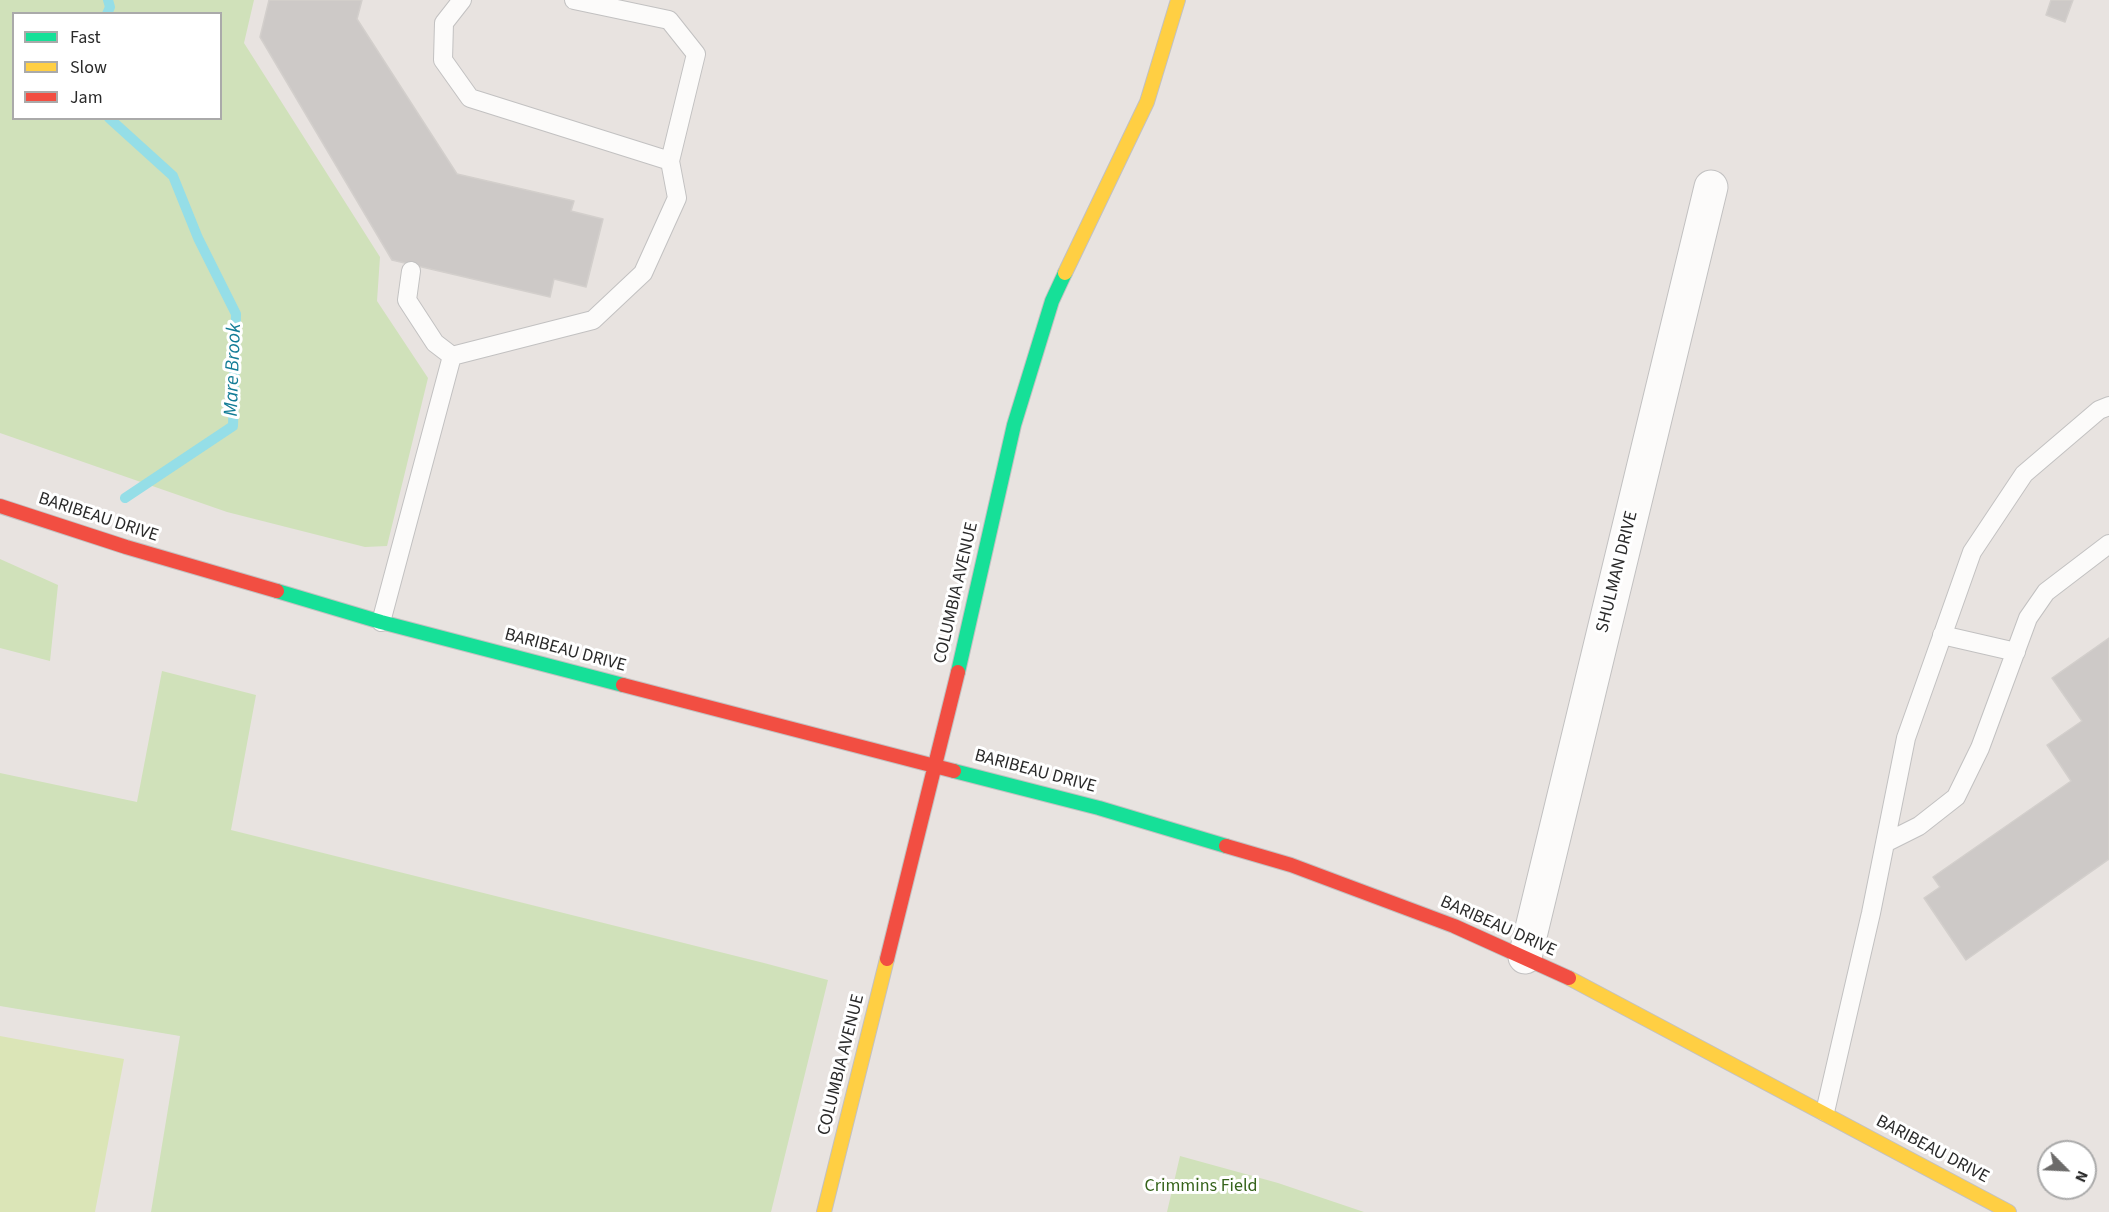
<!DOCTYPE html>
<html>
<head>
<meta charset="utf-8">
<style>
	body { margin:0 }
	#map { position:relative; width:2109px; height:1212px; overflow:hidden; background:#e8e3e0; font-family:"Source Sans 3",sans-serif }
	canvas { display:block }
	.legend { position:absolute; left:12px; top:12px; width:210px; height:108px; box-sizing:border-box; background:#fff; border:2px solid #aaa; margin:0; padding:8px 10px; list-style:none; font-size:18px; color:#2a2a2a }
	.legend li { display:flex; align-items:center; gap:12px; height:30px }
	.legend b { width:30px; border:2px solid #aaa }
	.north { position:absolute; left:2037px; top:1140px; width:60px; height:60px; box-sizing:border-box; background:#fff; border:2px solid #aaa; border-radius:50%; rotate:114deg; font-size:16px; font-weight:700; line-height:24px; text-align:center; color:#2a2a2a }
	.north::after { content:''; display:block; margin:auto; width:21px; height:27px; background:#6c6b6a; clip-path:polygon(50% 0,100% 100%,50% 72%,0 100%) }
</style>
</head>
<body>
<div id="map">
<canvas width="2109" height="1212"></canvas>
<ul class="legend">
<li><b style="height:8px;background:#16e098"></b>Fast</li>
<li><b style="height:8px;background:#ffcf43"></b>Slow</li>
<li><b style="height:8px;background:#f24e42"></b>Jam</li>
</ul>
<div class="north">N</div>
</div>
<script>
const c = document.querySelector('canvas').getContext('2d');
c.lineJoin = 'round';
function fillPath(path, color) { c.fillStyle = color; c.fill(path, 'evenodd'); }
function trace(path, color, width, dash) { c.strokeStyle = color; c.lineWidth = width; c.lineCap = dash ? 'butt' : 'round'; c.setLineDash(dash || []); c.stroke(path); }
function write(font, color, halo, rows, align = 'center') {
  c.font = font + ' "Source Sans 3",sans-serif'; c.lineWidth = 6; c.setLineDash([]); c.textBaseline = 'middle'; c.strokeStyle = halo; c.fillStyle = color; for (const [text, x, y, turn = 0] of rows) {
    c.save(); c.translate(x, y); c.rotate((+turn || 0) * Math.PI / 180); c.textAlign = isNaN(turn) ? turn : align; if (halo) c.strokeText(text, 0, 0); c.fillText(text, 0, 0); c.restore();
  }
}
const green = new Path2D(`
	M0,0H254L244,43L380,257L377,301L428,378L387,546L365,547L227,512L0,433ZM14,14H220V118H14Z
	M0,559L58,585L50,661L0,648Z
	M162,671L256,695L231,830L764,963L828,980L771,1212H151L180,1036L0,1006V773L137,802Z
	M1180,1156L1278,1183L1364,1212H1167Z`);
const pitch = new Path2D(`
	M0,1036L124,1059L95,1212H0Z`);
const stream = new Path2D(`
	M107,14L110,7L108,0
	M109,118L173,176L198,238L236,314L233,426L125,498`);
const building = new Path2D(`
	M269,0H362L357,19L457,174L574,201L571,211L603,219L586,287L554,279L550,297L392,260L260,37Z
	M2051,0H2073L2065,22L2046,15Z
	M2109,638V859L1966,960L1924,898L1940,887L1933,877L2071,781L2047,745L2082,721L2052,678Z`);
const lane = new Path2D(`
	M462,0L444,23L443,60L470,98L670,161
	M411,271L407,300L435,343L452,356
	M381,622L452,356L593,320L643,273L677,198L670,161L696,54L669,20L574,0
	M1942,635L2016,652
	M1885,843L1919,826L1956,797L1980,748L2028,618L2046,592L2109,544
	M1825,1112L1871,913L1906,738L1972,552L2024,474L2099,410L2109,406`);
const street = new Path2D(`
	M1525,957L1711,187`);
const fast = new Path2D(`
	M277,591L381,622L623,685
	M958,672L1014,425L1052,301L1065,273
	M954,771L1099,808L1226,846`);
const slow = new Path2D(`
	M1065,273L1147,102L1178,0
	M1569,978L2009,1212
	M824,1212L887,959`);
const jam = new Path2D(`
	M0,506L126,547L277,591
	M623,685L954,771
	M1226,846L1291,865L1454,926L1569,978
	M887,959L958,672`);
const streetNames = [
	["BARIBEAU DRIVE",98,518,18],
	["SHULMAN DRIVE",1618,572,-76],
	["COLUMBIA AVENUE",957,593,-77],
	["BARIBEAU DRIVE",565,651,15],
	["BARIBEAU DRIVE",1035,772,15],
	["BARIBEAU DRIVE",1498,927,24],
	["COLUMBIA AVENUE",842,1065,-76],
	["BARIBEAU DRIVE",1932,1150,28]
];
const parkNames = [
	["Crimmins Field",1201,1187]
];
const waterNames = [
	["Mare Brook",234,370,-88]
];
fillPath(green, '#d0e1ba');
fillPath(pitch, '#dbe5b7');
trace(stream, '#95dee7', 10);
fillPath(building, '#cdc9c7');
trace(building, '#d3cfcc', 1.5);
trace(lane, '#c2c1c1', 20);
trace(street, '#c2c1c1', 35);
trace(fast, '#c2c1c1', 16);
trace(slow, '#c2c1c1', 16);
trace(jam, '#c2c1c1', 16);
trace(lane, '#fcfbfa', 18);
trace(street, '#fcfbfa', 33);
trace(fast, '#16e098', 14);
trace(slow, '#ffcf43', 14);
trace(jam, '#f24e42', 14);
write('18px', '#2a2a2a', '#fff', streetNames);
write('18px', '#36641c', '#fff', parkNames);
write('italic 20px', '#127c96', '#fff', waterNames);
</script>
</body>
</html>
